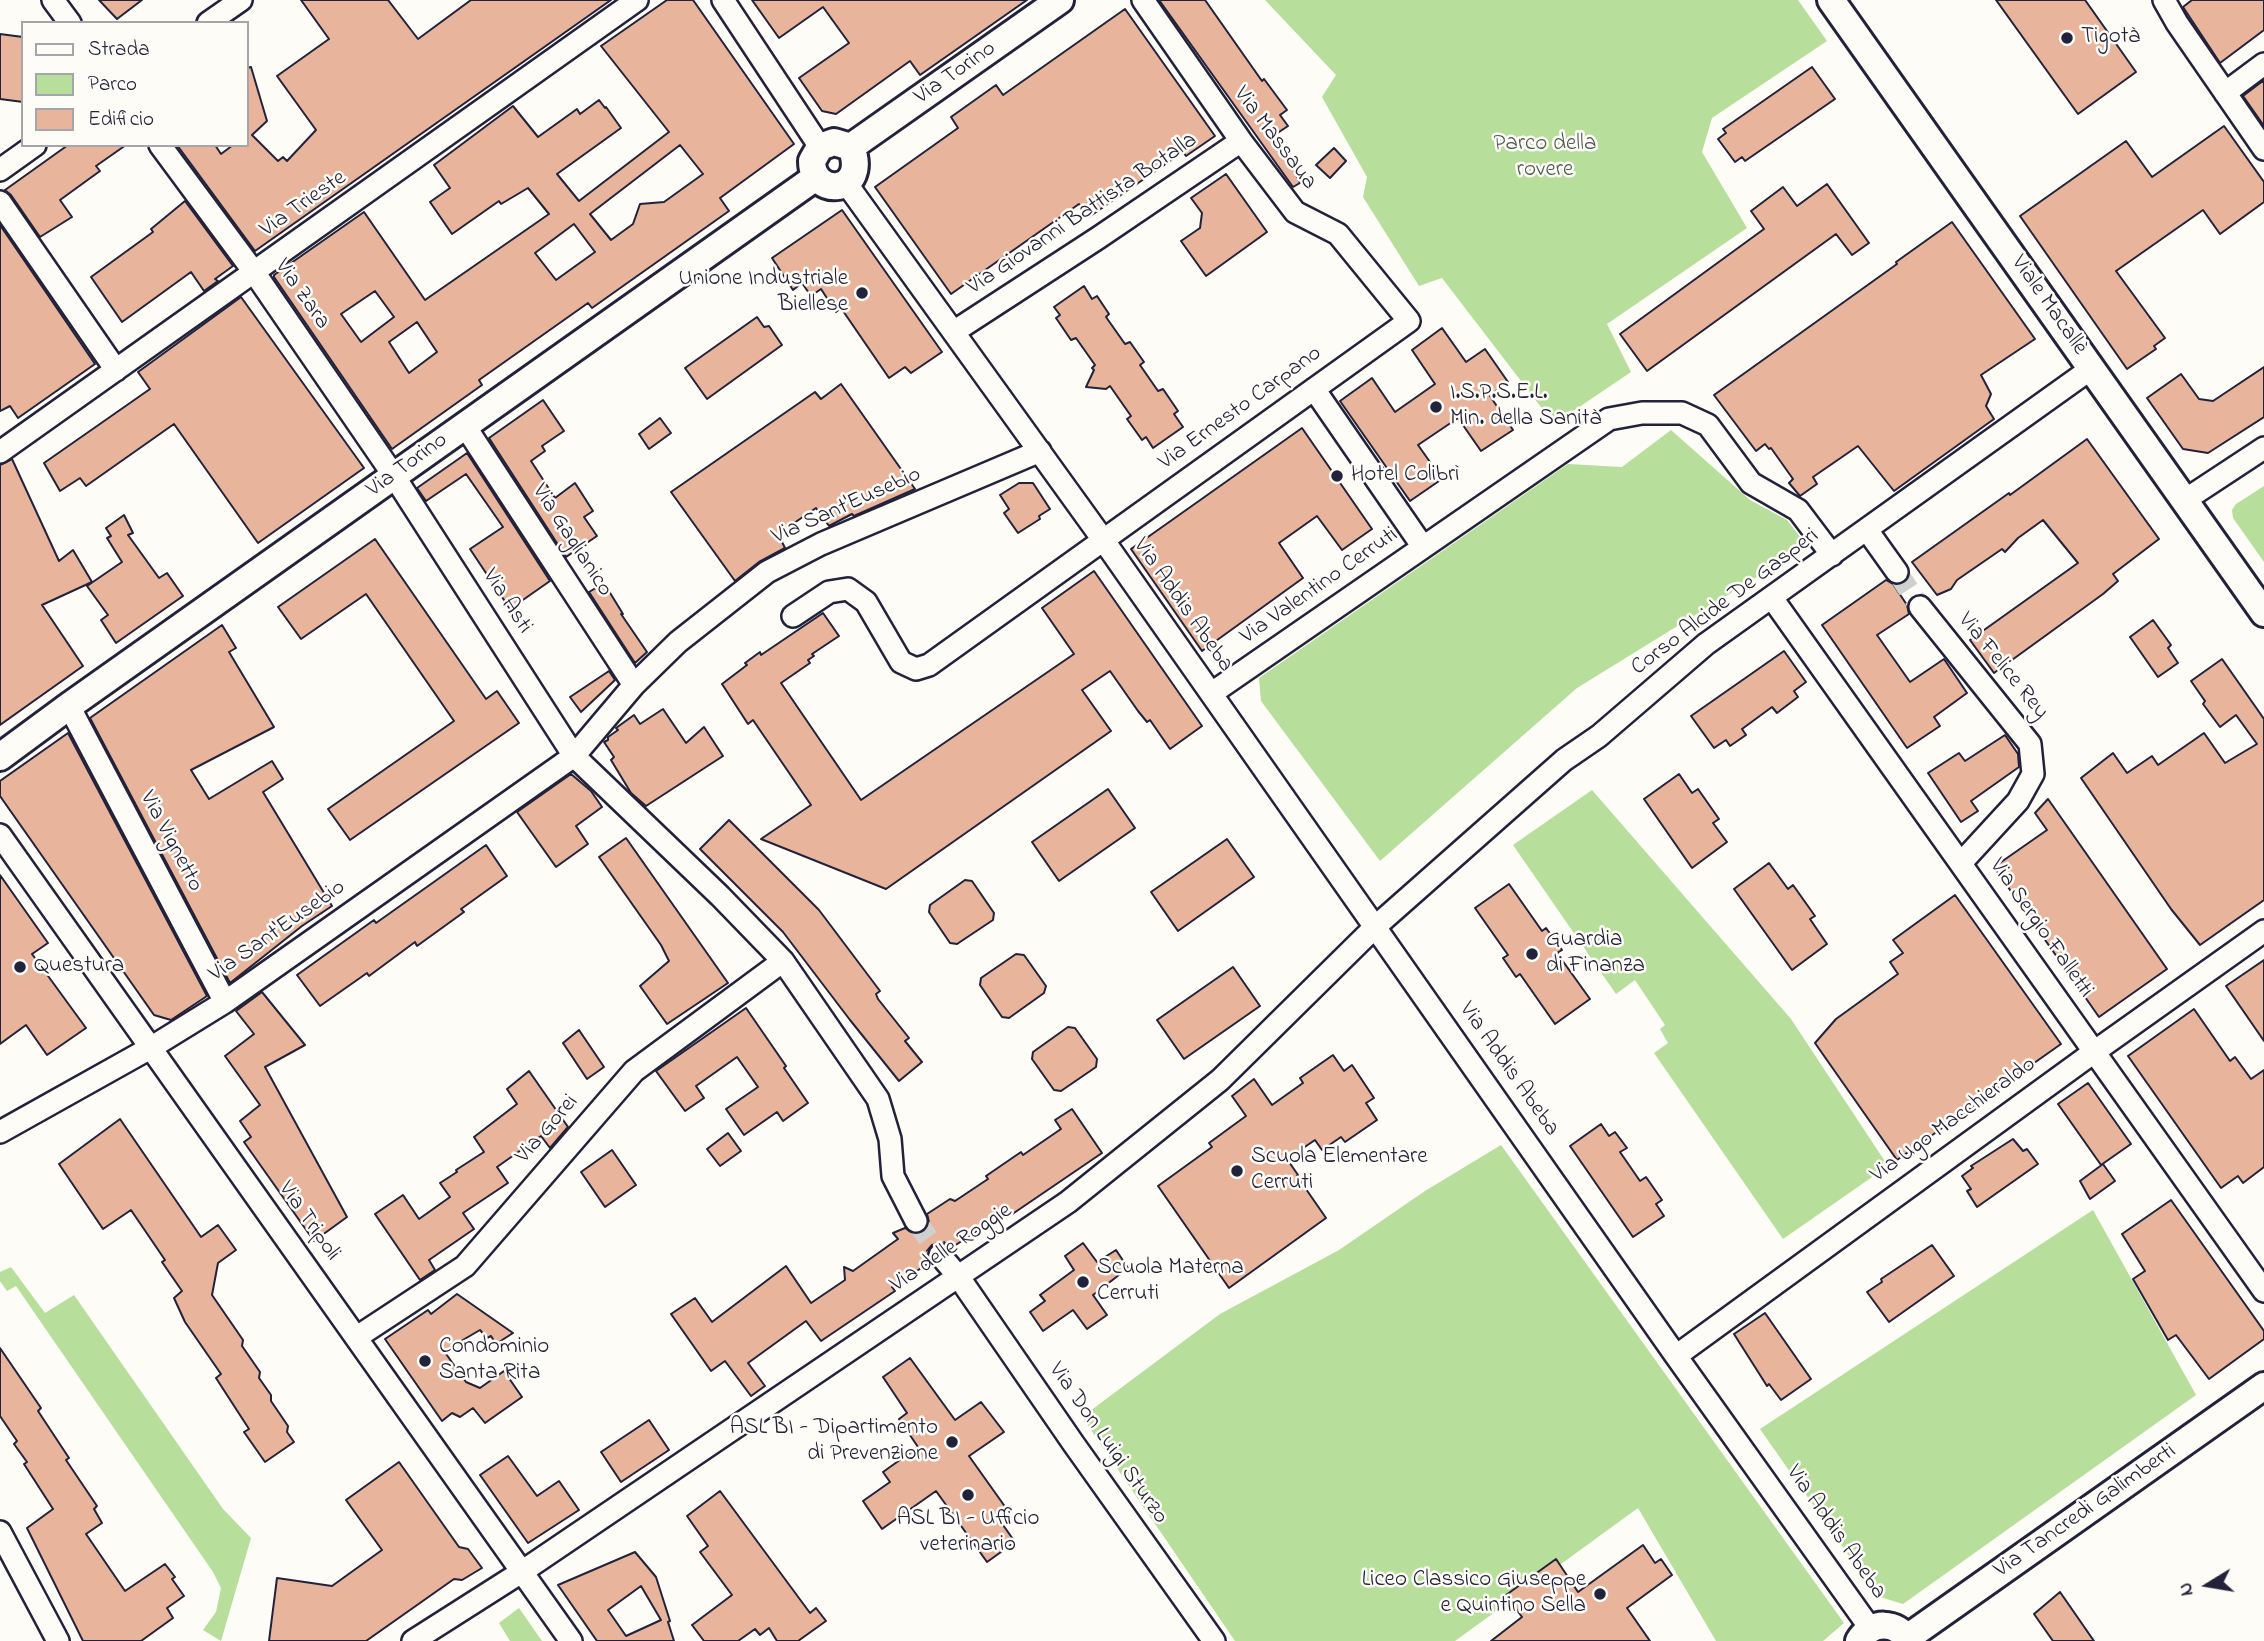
<!DOCTYPE html>
<html>
<head>
<meta charset="utf-8">
<style>
	body { margin:0 }
	#map { position:relative; width:2264px; height:1641px; overflow:hidden; background:#fdfcf7; font-family:"Indie Flower",sans-serif }
	canvas { display:block }
	.legend { position:absolute; left:21px; top:21px; width:228px; height:126px; box-sizing:border-box; background:#fdfcf7; border:2px solid #a5a5ac; margin:0; padding:9px 12px; list-style:none; font-size:21px; color:#22223b }
	.legend li { display:flex; align-items:center; gap:14px; height:35px }
	.legend b { width:35px; border:2px solid #a5a5ac }
	.north { position:absolute; left:2173px; top:1550px; width:70px; height:70px; -webkit-text-stroke:5px #fdfcf7; paint-order:stroke; rotate:259deg; font-size:19px; font-weight:700; line-height:28px; text-align:center; color:#22223b }
	.north::after { content:''; display:block; margin:auto; width:24px; height:32px; background:#22223b; clip-path:polygon(50% 0,100% 100%,50% 72%,0 100%) }
</style>
</head>
<body>
<div id="map">
<canvas width="2264" height="1641"></canvas>
<ul class="legend">
<li><b style="height:9px;background:#fdfcf7"></b>Strada</li>
<li><b style="height:19px;background:#b7de9a"></b>Parco</li>
<li><b style="height:19px;background:#e9b49c"></b>Edificio</li>
</ul>
<div class="north">N</div>
</div>
<script>
const c = document.querySelector('canvas').getContext('2d');
c.lineJoin = 'round';
function fillPath(path, color) { c.fillStyle = color; c.fill(path, 'evenodd'); }
function trace(path, color, width, dash) { c.strokeStyle = color; c.lineWidth = width; c.lineCap = dash ? 'butt' : 'round'; c.setLineDash(dash || []); c.stroke(path); }
function write(font, color, halo, rows, align = 'center') {
  c.font = font + ' "Indie Flower",sans-serif'; c.lineWidth = 5; c.setLineDash([]); c.textBaseline = 'middle'; c.strokeStyle = halo; c.fillStyle = color; for (const [text, x, y, turn = 0] of rows) {
    c.save(); c.translate(x, y); c.rotate((+turn || 0) * Math.PI / 180); c.textAlign = isNaN(turn) ? turn : align; if (halo) c.strokeText(text, 0, 0); c.fillText(text, 0, 0); c.restore();
  }
}
const green = new Path2D(`
	M1265,0H1798L1827,41L1712,118L1702,152L1747,228L1607,324L1631,372L1554,424L1442,278L1419,286L1363,197L1367,177L1322,97L1336,75Z
	M1671,430L1750,500L1787,520L1807,546L1577,688L1380,861L1261,701L1259,678L1568,464L1622,467Z
	M2264,486V562L2233,518L2232,510L2236,504Z
	M1592,790L1791,1019L1888,1166L1783,1239L1654,1053L1668,1043L1660,1029L1665,1025L1635,980L1616,994L1513,845Z
	M1501,1145L1844,1623L1823,1641H1716L1638,1508L1455,1641H1235L1082,1417L1220,1314L1339,1250L1425,1191Z
	M2093,1210L2196,1395L1903,1604L1877,1596L1760,1429Z
	M11,1267L45,1313L74,1295L223,1509L251,1538L221,1641L203,1630L216,1612L221,1588L213,1572L16,1286L7,1291L0,1281V1272Z
	M519,1608L542,1641H510L499,1623Z`);
const building = new Path2D(`
	M99,0H142L117,19Z
	M301,0H388L418,39L471,0H611L255,251L177,145H215L221,154L233,145H247V68L251,67L267,121L252,135L278,161L283,157L287,161L316,130L277,76L329,39Z
	M667,0H693L794,144L720,198L729,211L592,308L588,303L479,380L482,385L392,449L274,277V275L364,212L425,300L549,214L528,188L501,204L499,201L452,234L430,202L450,188L434,165L513,106L538,137L577,109L580,114L599,100L605,108L606,107L621,128L557,174L579,201L669,132L601,46ZM680,145L703,174L664,202L640,204L633,224L611,240L590,214ZM574,224L595,252L556,280L535,253ZM375,291L394,317L361,342L341,314ZM417,322L437,352L409,373L389,342Z
	M752,0H1027L920,75L910,61L836,114L822,111L799,78L849,43L823,7L779,38Z
	M1159,0H1205L1262,81L1264,79L1287,110L1280,115L1288,126L1276,134L1300,183L1293,187Z
	M1996,0H2085L2136,72L2078,114Z
	M2192,0H2264V30L2220,63L2183,7Z
	M1125,9L1215,136L1186,156L1183,152L1089,217L1079,204L951,294L875,187L958,128L951,117L996,85L1003,95Z
	M0,34L23,37V102L0,99Z
	M1812,67L1835,99L1745,161L1742,157L1735,162L1718,139L1726,133L1723,129Z
	M2264,80V126L2243,96Z
	M2224,126L2264,182V202L2220,234L2203,210L2116,271L2165,338L2154,346L2156,349L2127,369L2020,216L2126,141L2152,177Z
	M68,145H126L96,166L100,171L60,200L72,217L40,237L11,195L5,190Z
	M1334,148L1346,161L1330,178L1316,165Z
	M1226,174L1267,232L1206,276L1181,241L1200,228L1202,213L1191,198Z
	M1827,184L1869,243L1852,255L1836,234L1647,371L1620,334L1764,229L1751,211L1783,187L1797,206Z
	M185,201L233,266L215,279L218,281L204,291L191,272L122,322L91,277L153,232L151,229Z
	M842,210L942,352L911,373L905,367L889,378L841,308L836,312L821,289L811,296L802,283L793,290L772,258Z
	M1952,222L2035,339L1981,375L1991,394L1986,406L1994,419L1894,491L1858,446L1813,477L1817,484L1800,496L1789,483L1793,479L1771,448L1769,449L1765,444L1756,451L1714,395L1897,264L1896,262Z
	M0,225L95,364L18,418L10,406L0,411Z
	M1084,286L1092,299L1097,296L1109,314L1106,317L1125,344L1130,342L1144,362L1140,365L1158,391L1163,389L1178,411L1174,414L1183,427L1153,448L1146,437L1142,440L1127,419L1131,416L1110,386L1106,389L1086,387L1094,370L1092,368L1095,365L1076,338L1071,340L1056,318L1060,315L1054,307Z
	M241,297L364,468L258,543L174,424L86,486L80,478L60,491L44,463L150,389L138,372Z
	M757,317L764,327L769,326L782,345L707,399L685,368Z
	M1442,328L1466,362L1485,349L1508,382L1490,396L1513,430L1481,451L1458,418L1418,445L1442,479L1410,501L1340,401L1372,378L1395,412L1435,384L1412,350Z
	M2264,367V417L2208,453L2183,449L2147,398L2181,374L2199,399L2213,401Z
	M841,384L915,489L854,516L852,514L829,526L816,508L778,534L785,548L759,562L735,581L671,492L815,392L821,399Z
	M543,400L564,431L542,446L545,451L531,461L555,498L575,483L593,511L584,517L597,536L566,557L489,438Z
	M660,418L671,433L649,449L639,434Z
	M1302,428L1372,529L1342,550L1317,516L1279,543L1303,578L1202,651L1131,549Z
	M2087,439L2159,539L2113,574L2118,581L2103,594L1994,673L1970,640L2078,563L2043,520L2018,538L2005,552L2002,549L1957,580L1951,589L1937,595L1912,562L2009,493L2010,495Z
	M467,453L550,581L510,609L470,549L503,527L466,474L426,501L417,488Z
	M12,459L59,561L73,550L92,582L42,605L83,666L0,725V465Z
	M1019,483H1033L1050,509L1039,516L1040,519L1018,533L1004,513L1009,509L1000,495Z
	M124,515L133,533L128,535L159,578L167,573L183,596L116,643L101,620L108,615L87,586L122,562L107,538L111,536L106,528Z
	M375,539L486,699L497,691L519,723L350,840L328,809L454,721L366,594L301,639L278,607Z
	M1094,571L1202,726L1170,749L1150,720L1147,722L1138,711L1110,671L1082,690L1111,731L886,889L761,839L811,805L753,720L748,724L722,684L747,665L745,663L760,652L761,655L823,613L839,636L812,654L814,656L808,660L810,663L781,683L861,800L1074,654L1042,608Z
	M1886,580L1893,584L1907,605L1909,614L1877,635L1910,682L1944,659L1967,693L1934,717L1940,726L1907,748L1822,625Z
	M604,583L623,614H621L647,652L635,663L589,592Z
	M2153,620L2171,645L2168,648L2178,663L2158,677L2130,637Z
	M222,625L236,648L229,652L274,727L191,770L209,799L272,761L283,779L263,792L332,906L302,926L230,983L90,718Z
	M1784,651L1806,682L1794,691L1798,697L1777,713L1772,707L1742,729L1746,735L1730,746L1726,740L1714,748L1691,716Z
	M2222,659L2264,719V900L2200,945L2171,909L2081,778L2113,753L2127,773L2152,756L2158,765L2204,733L2225,763L2257,744L2236,715L2220,727L2203,704L2205,701L2191,681Z
	M609,671L615,680L581,712L570,697Z
	M663,709L686,743L704,727L723,756L646,806L631,793L611,760L614,757L604,742L608,740V737L618,730L616,728L634,715L640,724Z
	M68,733L207,996L171,1020L154,1015L0,796V781Z
	M2005,735L2018,754L2019,767L1971,801L1978,811L1961,822L1928,773L1959,753L1965,761Z
	M571,774L591,791L602,807L576,826L588,844L556,867L517,812Z
	M1679,774L1692,793L1698,789L1719,819L1713,823L1727,842L1692,868L1644,799Z
	M1108,789L1135,828L1059,881L1032,842Z
	M2048,799L2167,969L2099,1017L1994,867L2047,830L2035,813Z
	M729,820L819,910L880,991L876,994L878,999L909,1038L905,1041L922,1062L899,1081L850,1020L783,932L700,849Z
	M626,838L728,983L667,1024L640,986L669,961L661,945L599,857Z
	M1227,839L1254,877L1178,931L1151,892Z
	M486,845L507,876L461,909L464,912L417,946L415,942L369,976L367,973L320,1006L297,975L374,920L376,923Z
	M1769,863L1788,889L1793,885L1815,916L1810,919L1827,944L1792,970L1734,889Z
	M0,875L48,943L32,954L86,1028L47,1055L26,1025L0,1044Z
	M965,880L972,881L994,913L993,920L957,944L950,943L929,912L930,905Z
	M1509,884L1542,931L1546,928L1562,950L1557,953L1590,999L1555,1024L1520,974L1516,977L1503,958L1508,955L1475,908Z
	M1955,895L2061,1044L1897,1160L1815,1043L1836,1019L1898,974L1890,962L1903,953L1893,940Z
	M1016,954L1024,955L1046,986L1044,993L1009,1018L1002,1017L980,985L981,978Z
	M2264,960V1041L2226,986Z
	M1233,967L1260,1006L1184,1059L1157,1020Z
	M262,992L305,1045L265,1067L347,1217L314,1241L244,1142L251,1137L240,1121L260,1105L225,1056L254,1034L236,1011Z
	M746,1008L786,1066L784,1068L808,1103L783,1121L777,1112L744,1135L726,1109L758,1087L737,1057L696,1086L704,1098L685,1111L656,1071Z
	M2194,1009L2230,1061L2235,1057L2251,1079L2264,1070V1167L2243,1183L2238,1176L2221,1188L2128,1056Z
	M1068,1027L1075,1028L1097,1059L1096,1067L1061,1091L1054,1090L1032,1059L1033,1052Z
	M579,1030L604,1067L587,1079L563,1043Z
	M1333,1055L1344,1071L1352,1065L1374,1098L1366,1103L1377,1120L1345,1142L1341,1137L1322,1150L1315,1140L1287,1159L1298,1175L1297,1176L1326,1218L1229,1288L1158,1186L1212,1147L1209,1143L1246,1116L1232,1096L1254,1079L1272,1105L1303,1083L1300,1078Z
	M529,1071L568,1127L550,1148L541,1136L497,1167L508,1183L463,1213L474,1229L429,1260L435,1270L420,1280L375,1214L403,1195L419,1219L450,1197L440,1183L457,1172L456,1170L484,1152L474,1137L517,1104L507,1089Z
	M2088,1083L2131,1144L2101,1165L2058,1104Z
	M1072,1109L1102,1153L1008,1217L1005,1213L951,1248L944,1242L932,1245L927,1251L929,1263L892,1287L895,1291L821,1341L806,1321L748,1363L765,1386L751,1396L725,1361L711,1371L671,1314L695,1298L712,1322L786,1266L811,1303L845,1280L844,1267L853,1271L898,1239L893,1233L905,1228L915,1234L923,1232L929,1222L927,1214L950,1199L955,1201L988,1179L986,1176L1021,1152L1023,1155L1061,1129L1055,1120Z
	M120,1119L201,1237L218,1225L236,1250L218,1263L212,1295L243,1340L242,1346L260,1372L259,1378L271,1395V1401L288,1426L287,1432L294,1442L265,1462L244,1432L249,1429L216,1378L221,1374L185,1322L174,1298L182,1291L162,1262L165,1260L131,1210L103,1229L59,1164Z
	M1601,1124L1609,1136L1615,1132L1627,1148L1620,1152L1640,1181L1646,1177L1662,1200L1656,1204L1664,1216L1633,1237L1570,1146Z
	M728,1133L741,1151L720,1166L707,1149Z
	M2013,1139L2023,1151L2027,1149L2038,1164L1977,1207L1967,1191L1971,1189L1962,1176L1973,1168L1971,1166Z
	M612,1150L636,1185L605,1207L581,1172Z
	M2103,1164L2115,1181L2090,1199L2080,1181Z
	M2171,1200L2264,1331V1339L2209,1379L2176,1335L2168,1340L2133,1279L2145,1271L2122,1234Z
	M1083,1243L1097,1262L1116,1250L1128,1268L1093,1295L1107,1315L1087,1329L1073,1310L1043,1331L1030,1312L1045,1301L1040,1295L1074,1270L1065,1256Z
	M1932,1245L1954,1276L1889,1322L1867,1292L1882,1282L1881,1279Z
	M457,1294L513,1333L496,1344L491,1336L487,1338L480,1330L444,1351L466,1382L480,1388L504,1371L522,1397L485,1423L473,1408L460,1417L452,1413L442,1421L385,1339L428,1310L431,1314Z
	M1765,1313L1811,1379L1781,1400L1769,1384L1767,1386L1734,1334Z
	M0,1348L41,1408L38,1411L69,1458L66,1460L97,1506L94,1509L102,1523L86,1534L125,1591L165,1564L175,1577L172,1579L184,1596L167,1608L173,1618L141,1641H83L27,1528L53,1509L24,1464L27,1462L14,1444L17,1441L0,1416Z
	M910,1358L955,1420L981,1402L1004,1432L969,1456L1006,1508L996,1515L1015,1542L987,1562L936,1491L882,1529L863,1501L890,1482L883,1472L918,1447L899,1419L907,1413L883,1377Z
	M649,1420L669,1450L621,1482L601,1452Z
	M508,1456L537,1496L559,1481L579,1510L528,1543L480,1475Z
	M399,1462L459,1547L468,1549L482,1568L462,1580L454,1579L366,1641H269L277,1578L332,1586L382,1550L346,1500Z
	M720,1491L810,1613L816,1608L826,1621L798,1641H777L769,1628L760,1635L755,1629L738,1641H704L692,1625L732,1595L700,1552L708,1546L687,1516Z
	M1643,1545L1655,1563L1661,1559L1672,1575L1627,1608L1650,1641H1491L1522,1617L1506,1595L1556,1559L1578,1592Z
	M635,1552L656,1577L670,1621L668,1622L674,1641H597L558,1585ZM641,1586L661,1620L626,1636L608,1610Z
	M2060,1592L2094,1641H2053L2034,1614Z`);
const minorTunnel = new Path2D(`
	M1897,572L1920,607
	M916,1221L940,1255`);
const minor = new Path2D(`
	M53,0L70,23
	M723,0L820,147
	M2164,0L2177,23L2264,149
	M208,23L241,0
	M2225,93L2264,64
	M160,145L254,272L394,476L574,756L720,896L783,961L878,1099L890,1139L893,1176L916,1221
	M0,170L35,145
	M846,183L1104,541L1676,1356L1870,1628
	M0,202L116,370
	M955,331L1098,238L1241,141
	M1314,389L1423,547
	M465,426L634,685
	M0,452L637,0
	M2185,500L2264,448
	M1867,530L1897,572
	M1772,598L2264,1291
	M1920,607L2030,744L2033,774L2018,801L1961,863
	M793,616L829,592L848,589L866,602L901,662L916,669L929,665L1409,321L1338,234L1295,212L1241,141L1143,0
	M1212,693L1609,419L1642,413H1682L1708,425L1751,483L1798,510L1832,555
	M69,706L225,1002
	M0,835L571,1641
	M0,1132L152,1047L225,1002L574,756L634,685L678,642L767,572L821,544L1040,451
	M940,1255L958,1276L1073,1443L1214,1641
	M357,1337L465,1266L634,1071L783,961
	M1676,1356L2094,1052L2264,931
	M0,1532L58,1641
	M413,1641L523,1571L1068,1202L1220,1080L1375,927L1564,760L1599,736L1706,644L2092,368`);
const tertiary = new Path2D(`
	M1831,0L2264,613
	M834,142L851,147C870,194 812,199 812,161L820,147Z
	M851,147L1060,0
	M0,757L69,706L816,177
	M1907,1638L2264,1386
	M1859,1641C1871,1620 1897,1621 1909,1641`);
const markers = [
	[2067,38,7,"#22223b"],
	[862,293,7,"#22223b"],
	[1436,407,7,"#22223b"],
	[1337,476,7,"#22223b"],
	[1532,954,7,"#22223b"],
	[20,967,7,"#22223b"],
	[1237,1171,7,"#22223b"],
	[1083,1282,7,"#22223b"],
	[425,1361,7,"#22223b"],
	[952,1442,7,"#22223b"],
	[968,1495,7,"#22223b"],
	[1600,1594,7,"#22223b"]
];
const poiNames = [
	["Tigotà",2081,38],
	["Unione Industriale",848,280,"right"],
	["Biellese",848,306,"right"],
	["I.S.P.S.E.L.",1450,394],
	["Min. della Sanità",1450,420],
	["Hotel Colibrì",1351,476],
	["Guardia",1546,941],
	["di Finanza",1546,967],
	["Questura",34,967],
	["Scuola Elementare",1251,1158],
	["Cerruti",1251,1184],
	["Scuola Materna",1097,1269],
	["Cerruti",1097,1295],
	["Condominio",439,1348],
	["Santa Rita",439,1374],
	["ASL BI - Dipartimento",938,1429,"right"],
	["di Prevenzione",938,1455,"right"],
	["ASL BI - Ufficio",968,1520,"center"],
	["veterinario",968,1546,"center"],
	["Liceo Classico Giuseppe",1586,1581,"right"],
	["e Quintino Sella",1586,1607,"right"]
];
const streetNames = [
	["Via Torino",956,74,-35],
	["Via Massaua",1274,139,53],
	["Via Trieste",304,205,-35],
	["Via Giovanni Battista Botalla",1083,215,-34],
	["Via Zara",301,295,55],
	["Viale Macallè",2048,306,55],
	["Via Ernesto Carpano",1241,409,-36],
	["Via Torino",408,466,-36],
	["Via Sant'Eusebio",847,507,-24],
	["Via Gaglianico",571,541,57],
	["Via Valentino Cerruti",1320,587,-35],
	["Via Asti",506,602,57],
	["Corso Alcide De Gasperi",1726,603,-37],
	["Via Addis Abeba",1182,606,55],
	["Via Felice Rey",2002,667,51],
	["Via Vignetto",170,842,62],
	["Via Sergio Falletti",2040,929,55],
	["Via Sant'Eusebio",278,932,-35],
	["Via Addis Abeba",1508,1070,55],
	["Via Ugo Macchieraldo",1954,1121,-36],
	["Via Gorei",548,1130,-49],
	["Via Tripoli",308,1222,55],
	["Via delle Roggie",952,1249,-34],
	["Via Don Luigi Sturzo",1107,1444,55],
	["Via Tancredi Galimberti",2086,1512,-35],
	["Via Addis Abeba",1835,1533,55]
];
const parkNames = [
	["Parco della",1545,145],
	["rovere",1545,171]
];
fillPath(green, '#b7de9a');
fillPath(building, '#e9b49c');
trace(building, '#22223b', 2);
trace(minorTunnel, '#d1d0d1', 21, [21, 10]);
trace(minor, '#22223b', 26);
trace(tertiary, '#22223b', 32);
trace(minor, '#fdfcf7', 21);
trace(tertiary, '#fdfcf7', 26);
for (const [x, y, r, color] of markers) { const dot = new Path2D(); dot.arc(x, y, r, 0, 2 * Math.PI); c.fillStyle = color; c.fill(dot); trace(dot, '#fdfcf7', 2.5); }
write('23px', '#22223b', '#fdfcf7', poiNames, 'left');
write('23px', '#22223b', '#fdfcf7', streetNames);
write('23px', '#4f5a58', '#fdfcf7', parkNames);
</script>
</body>
</html>
